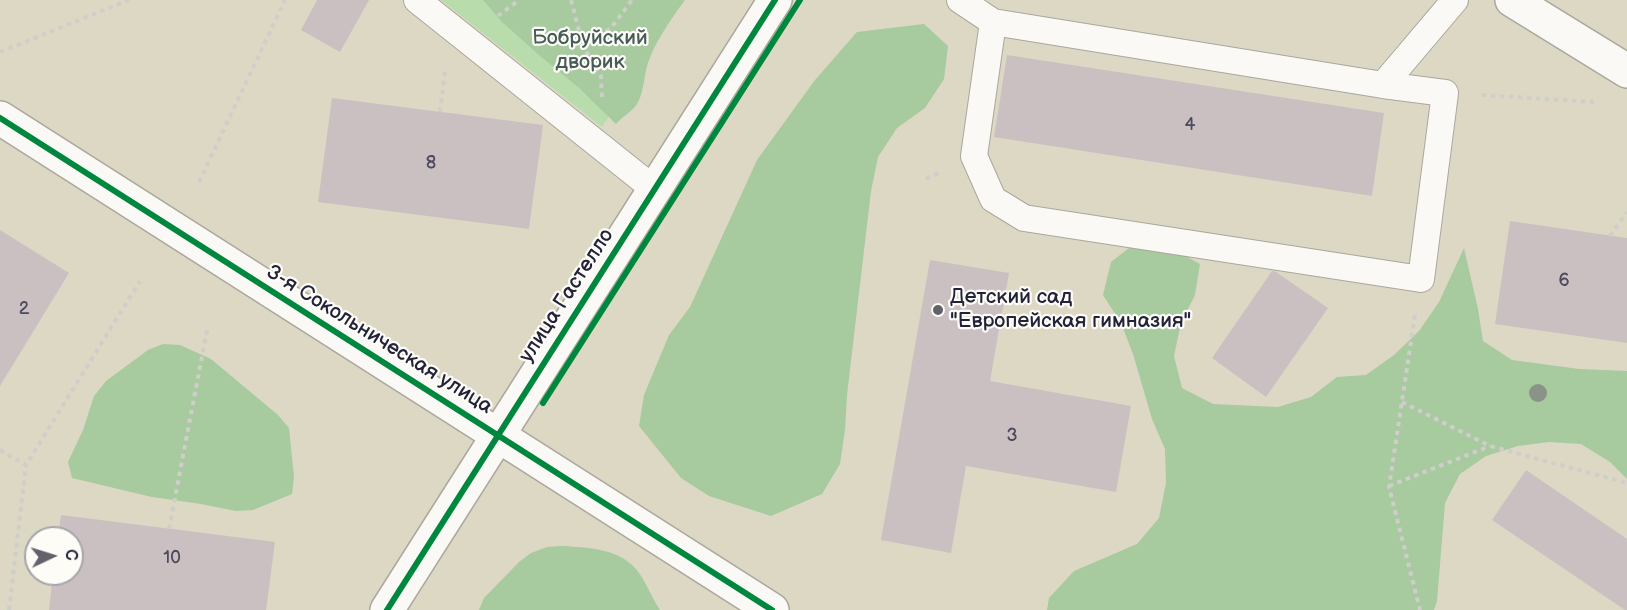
<!DOCTYPE html>
<html>
<head>
<meta charset="utf-8">
<style>
	body { margin:0 }
	#map { position:relative; width:1627px; height:610px; overflow:hidden; background:#dcd8c4; font-family:"Balsamiq Sans",sans-serif }
	canvas { display:block }
	.north { position:absolute; left:24px; top:526px; width:60px; height:60px; box-sizing:border-box; background:#fdfcf7; border:2px solid #a5a5ac; border-radius:50%; rotate:86deg; font-size:16px; font-weight:700; line-height:24px; text-align:center; color:#22223b }
	.north::after { content:''; display:block; margin:auto; width:21px; height:27px; background:#63626b; clip-path:polygon(50% 0,100% 100%,50% 72%,0 100%) }
</style>
</head>
<body>
<div id="map">
<canvas width="1627" height="610"></canvas>
<div class="north">С</div>
</div>
<script>
const c = document.querySelector('canvas').getContext('2d');
c.lineJoin = 'round';
function fillPath(path, color) { c.fillStyle = color; c.fill(path, 'evenodd'); }
function trace(path, color, width, dash) { c.strokeStyle = color; c.lineWidth = width; c.lineCap = dash ? 'butt' : 'round'; c.setLineDash(dash || []); c.stroke(path); }
function write(font, color, halo, rows, align = 'center') {
  c.font = font + ' "Balsamiq Sans",sans-serif'; c.lineWidth = 4.5; c.setLineDash([]); c.textBaseline = 'middle'; c.strokeStyle = halo; c.fillStyle = color; for (const [text, x, y, turn = 0] of rows) {
    c.save(); c.translate(x, y); c.rotate((+turn || 0) * Math.PI / 180); c.textAlign = isNaN(turn) ? turn : align; if (halo) c.strokeText(text, 0, 0); c.fillText(text, 0, 0); c.restore();
  }
}
const green = new Path2D(`
	M441,0H684L602,127Z`);
const forest = new Path2D(`
	M483,0H685C671,19 658,37 649,60C643,75 645,96 634,108C628,114 621,118 616,124L578,87L539,55L501,21Z
	M924,24L948,46L944,79L925,108L897,128L878,157L871,191L847,395L845,430L840,464L822,494L771,516L709,496L681,478L639,426L644,395L669,335L690,307L757,160L815,80L857,32Z
	M1138,241L1171,248L1200,264L1195,295L1181,323L1174,356L1182,388L1213,404L1278,407L1311,397L1337,377L1366,375L1394,355L1419,331L1439,302L1464,248L1478,309L1483,341L1512,360L1579,369L1627,371V479L1610,462L1581,444L1549,442L1518,446L1486,456L1460,474L1445,503L1437,601L1434,610H1047L1049,598L1074,571L1137,544L1159,518L1166,483L1165,449L1152,419L1133,354L1121,323L1103,295L1111,262Z
	M163,344L180,345L211,359L278,415L289,428L294,477L292,494L253,510L236,511L201,504L152,497L72,478L68,462L83,430L94,396L106,381L148,350Z
	M562,546C590,548 621,548 639,573C647,584 652,598 660,610H479L484,598L519,562L531,553L547,547Z`);
const building = new Path2D(`
	M317,0H369L340,52L301,30Z
	M1007,55L1384,113L1372,196L994,137Z
	M332,98L543,125L529,229L318,202Z
	M1510,221L1627,238V343L1495,324Z
	M0,230L69,273L0,386Z
	M930,260L1009,273L990,381L1131,406L1116,492L966,466L951,553L881,540Z
	M1272,271L1276,272L1328,308L1266,397L1212,358Z
	M1526,470L1627,539V610H1625L1492,520Z
	M61,515L275,542L266,610H49L53,574H72V538H58Z`);
const path = new Path2D(`
	M571,0L583,46L601,76L602,98
	M498,16L519,0
	M583,46L611,28L632,0
	M0,52L129,0
	M1482,95L1594,102
	M440,112L445,71
	M926,179L941,172
	M199,182L285,0
	M1610,236L1627,212
	M1415,315L1389,487L1420,610
	M1402,402L1490,446L1627,483
	M0,450L26,465L140,281
	M1389,486L1490,446
	M169,529L208,325
	M9,610L26,465`);
const service = new Path2D(`
	M417,0L654,189
	M960,0L993,22L1383,85L1445,93L1421,279L1024,218L993,199L974,156L993,22
	M1383,85L1455,0`);
const minor = new Path2D(`
	M1512,0L1627,71
	M0,118L772,610
	M387,610L775,0`);
const cycleway = new Path2D(`
	M0,118L772,610
	M543,403L800,0
	M387,610L775,0`);
const trees = [
	[1538,393]
];
const markers = [
	[938,310,6,"#63626b"]
];
const numberNames = [
	["4",1190,125],
	["8",431,163],
	["6",1564,281],
	["2",24,309],
	["3",1012,436],
	["10",172,558]
];
const parkNames = [
	["Бобруйский",590,39],
	["дворик",590,63]
];
const streetNames = [
	["улица Гастелло",567,296,-57],
	["3-я Сокольническая улица",379,340,32]
];
const poiNames = [
	["Детский сад",950,298],
	["\"Европейская гимназия\"",950,322]
];
fillPath(green, '#b8dcab');
fillPath(forest, '#a7ca9f');
fillPath(building, '#cac0c1');
trace(service, '#aaa79d', 28);
trace(minor, '#aaa79d', 36);
trace(path, '#cfceca', 4, [4.5, 4.5]);
trace(service, '#faf9f6', 26);
trace(minor, '#faf9f6', 33);
trace(cycleway, '#00873e', 6);
c.fillStyle = '#8a9388';
for (const [x, y] of trees) { c.beginPath(); c.arc(x, y, 9, 0, 2 * Math.PI); c.fill(); }
for (const [x, y, r, color] of markers) { const dot = new Path2D(); dot.arc(x, y, r, 0, 2 * Math.PI); c.fillStyle = color; c.fill(dot); trace(dot, '#fdfcf7', 2); }
write('18px', '#4c4a5c', null, numberNames);
write('21px', '#465b57', '#fdfcf7', parkNames);
write('21px', '#22223b', '#fdfcf7', streetNames);
write('21px', '#22223b', '#fdfcf7', poiNames, 'left');
</script>
</body>
</html>
